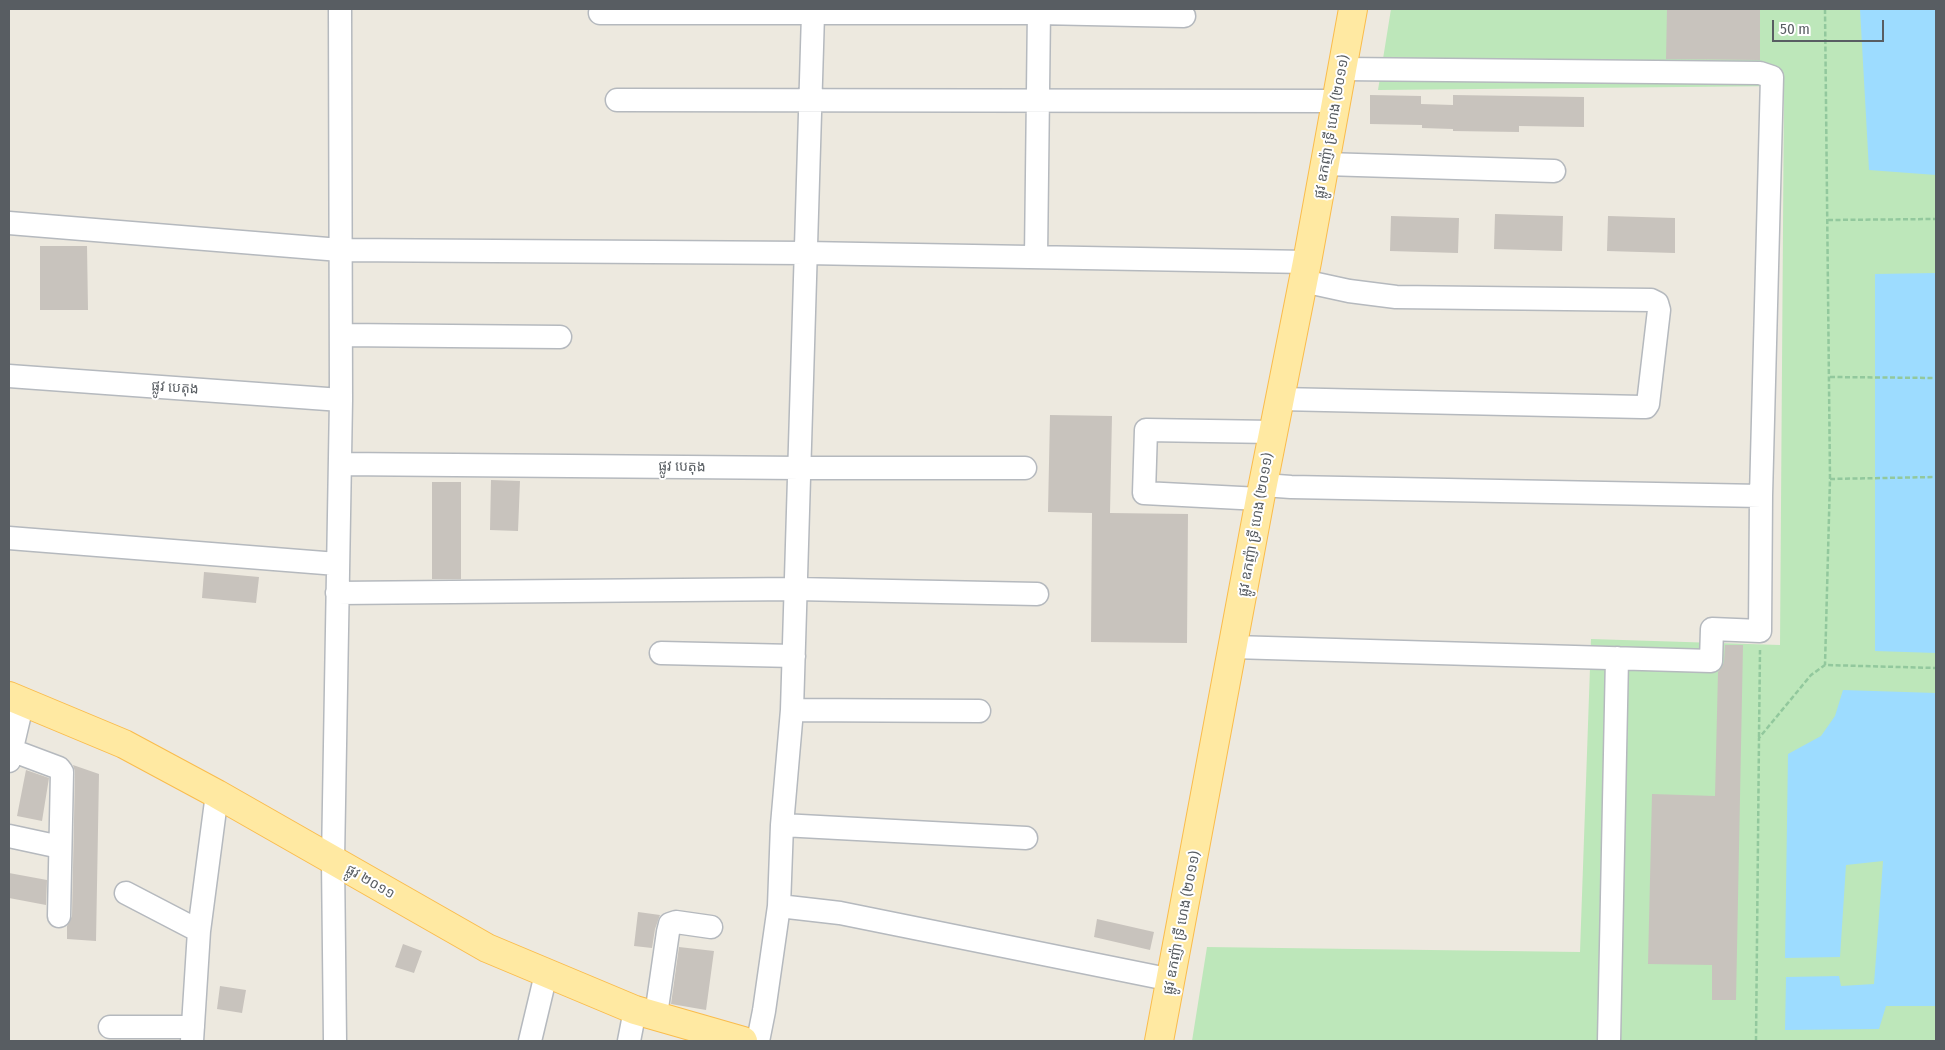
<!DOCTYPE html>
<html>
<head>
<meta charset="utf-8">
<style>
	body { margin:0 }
	#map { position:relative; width:1945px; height:1050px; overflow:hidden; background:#ede9df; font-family:"Fira Sans Condensed",sans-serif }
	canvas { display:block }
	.frame { position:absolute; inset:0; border:10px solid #585d62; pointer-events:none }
	.scale { position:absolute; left:1772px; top:20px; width:112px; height:22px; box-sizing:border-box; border:2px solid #585d62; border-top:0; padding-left:6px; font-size:15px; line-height:18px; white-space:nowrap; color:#585d62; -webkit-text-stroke:4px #fff; paint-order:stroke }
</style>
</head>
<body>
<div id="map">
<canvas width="1945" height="1050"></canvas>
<div class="frame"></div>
<div class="scale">50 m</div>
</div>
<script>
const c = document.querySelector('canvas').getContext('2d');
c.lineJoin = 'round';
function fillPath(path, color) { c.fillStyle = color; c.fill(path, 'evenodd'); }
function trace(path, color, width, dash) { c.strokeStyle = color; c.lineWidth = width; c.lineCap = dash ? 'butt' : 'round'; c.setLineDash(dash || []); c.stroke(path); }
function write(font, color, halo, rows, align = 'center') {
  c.font = font + ' "Fira Sans Condensed","Noto Sans Khmer",sans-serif'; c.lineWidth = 4; c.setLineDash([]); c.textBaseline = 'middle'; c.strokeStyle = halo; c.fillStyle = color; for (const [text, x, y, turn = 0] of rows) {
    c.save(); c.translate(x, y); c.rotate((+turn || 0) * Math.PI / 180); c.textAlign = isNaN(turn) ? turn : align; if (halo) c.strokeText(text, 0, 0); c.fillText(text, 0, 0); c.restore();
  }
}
const green = new Path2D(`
	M1391,9H1936V1041H1192L1207,947L1580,952L1591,639L1780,645L1784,86L1378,90Z`);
const water = new Path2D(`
	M1860,9H1936V175L1869,170Z
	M1936,273V653L1875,651V274Z
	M1843,690L1936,693V1006H1886L1879,1029L1785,1030L1786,977L1839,976L1841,986L1874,984L1883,861L1846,865L1840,957L1785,958L1788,754L1821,736L1835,716Z`);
const building = new Path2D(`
	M1667,9H1760V60L1666,59Z
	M1370,95L1421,96V104L1453,105V95L1584,97V127L1519,126V132L1453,131V129L1422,128V125L1370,124Z
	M1495,214L1563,216L1562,251L1494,249Z
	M1391,216L1459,218L1458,253L1390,251Z
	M1608,216L1675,218V253L1607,251Z
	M40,246H87L88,310H40Z
	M1050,415L1112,416L1110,513L1188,514L1187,643L1091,642L1092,513L1048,512Z
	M491,480L520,481L518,531L490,530Z
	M432,482H461V579H432Z
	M204,572L259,577L256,603L202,598Z
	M1725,645H1743L1736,1000H1712V965L1648,964L1652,794L1715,796L1718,672L1722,667L1724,662Z
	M73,765L99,774L96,941L67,939V926L72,916L75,772Z
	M26,770L49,778L42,821L17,816Z
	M9,873L47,880L46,905L9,898Z
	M638,912L660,915L655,929L652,948L634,946Z
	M1097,919L1154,932L1150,950L1094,937Z
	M403,944L422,951L414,973L395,967Z
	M679,947L714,951L706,1010L671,1004Z
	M220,986L246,990L242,1013L217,1009Z`);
const path = new Path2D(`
	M1825,9L1830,479L1825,665
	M1828,220L1936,219
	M1830,377L1936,378
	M1830,479L1936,477
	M1759,737L1760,650
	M1756,1041L1759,738L1811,675L1825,665L1936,668`);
const minor = new Path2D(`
	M600,13H1039L1184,16
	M617,100L1336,101
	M1325,164L1554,171
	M9,223L340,250L806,253L1307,262
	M1036,257L1039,9
	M341,335L560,337
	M9,376L341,400
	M1280,399L1642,407H1646L1648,404L1659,310L1657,303L1651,300L1396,297L1349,291L1303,281
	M340,464L800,468H1025
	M1263,485L1291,487L1761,496
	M1260,499L1144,493L1146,430L1273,432
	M9,538L337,564
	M337,593L796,589L1037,594
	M1233,647L1711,661L1712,629L1760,631L1761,496L1772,77L1760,73L1342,69
	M661,653L794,656
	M792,710L979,711
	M11,750L59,768L62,772L59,916
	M9,761L23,701
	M782,825L1026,838
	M9,836L60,847
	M126,893L199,931
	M779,906L840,913L1172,980
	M656,1015L668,932L670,924L676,922L711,927
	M110,1027H193
	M192,1041L199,931L217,794
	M335,1041L333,860L341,400L340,9
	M530,1041L546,974
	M629,1041L635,1010
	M758,1041L764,1011L779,906L782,825L792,710L813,14
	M1609,1041L1617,658`);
const major = new Path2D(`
	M9,696L124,744L217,794L487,948L635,1010L743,1041
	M1159,1041L1260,499L1307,262L1353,9`);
const streetNames = [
	["ផ្លូវ ឧកញ៉ា ទ្រី ហេង (២០១១)",1332,127,-80],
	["ផ្លូវ បេតុង",175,388,4],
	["ផ្លូវ បេតុង",682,467,1],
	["ផ្លូវ ឧកញ៉ា ទ្រី ហេង (២០១១)",1256,525,-80],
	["ផ្លូវ ២០១១",370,882,30],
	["ផ្លូវ ឧកញ៉ា ទ្រី ហេង (២០១១)",1182,923,-79]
];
fillPath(green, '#bde7ba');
fillPath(water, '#9ddcff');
fillPath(building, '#c8c3bd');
trace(minor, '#b5b9be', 25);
trace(major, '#fabc4c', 30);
trace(path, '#92c89d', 2.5, [5, 2.5]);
trace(minor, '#fff', 22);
trace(major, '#ffe9a2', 28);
write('14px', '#585d62', '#fff', streetNames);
</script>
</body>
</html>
